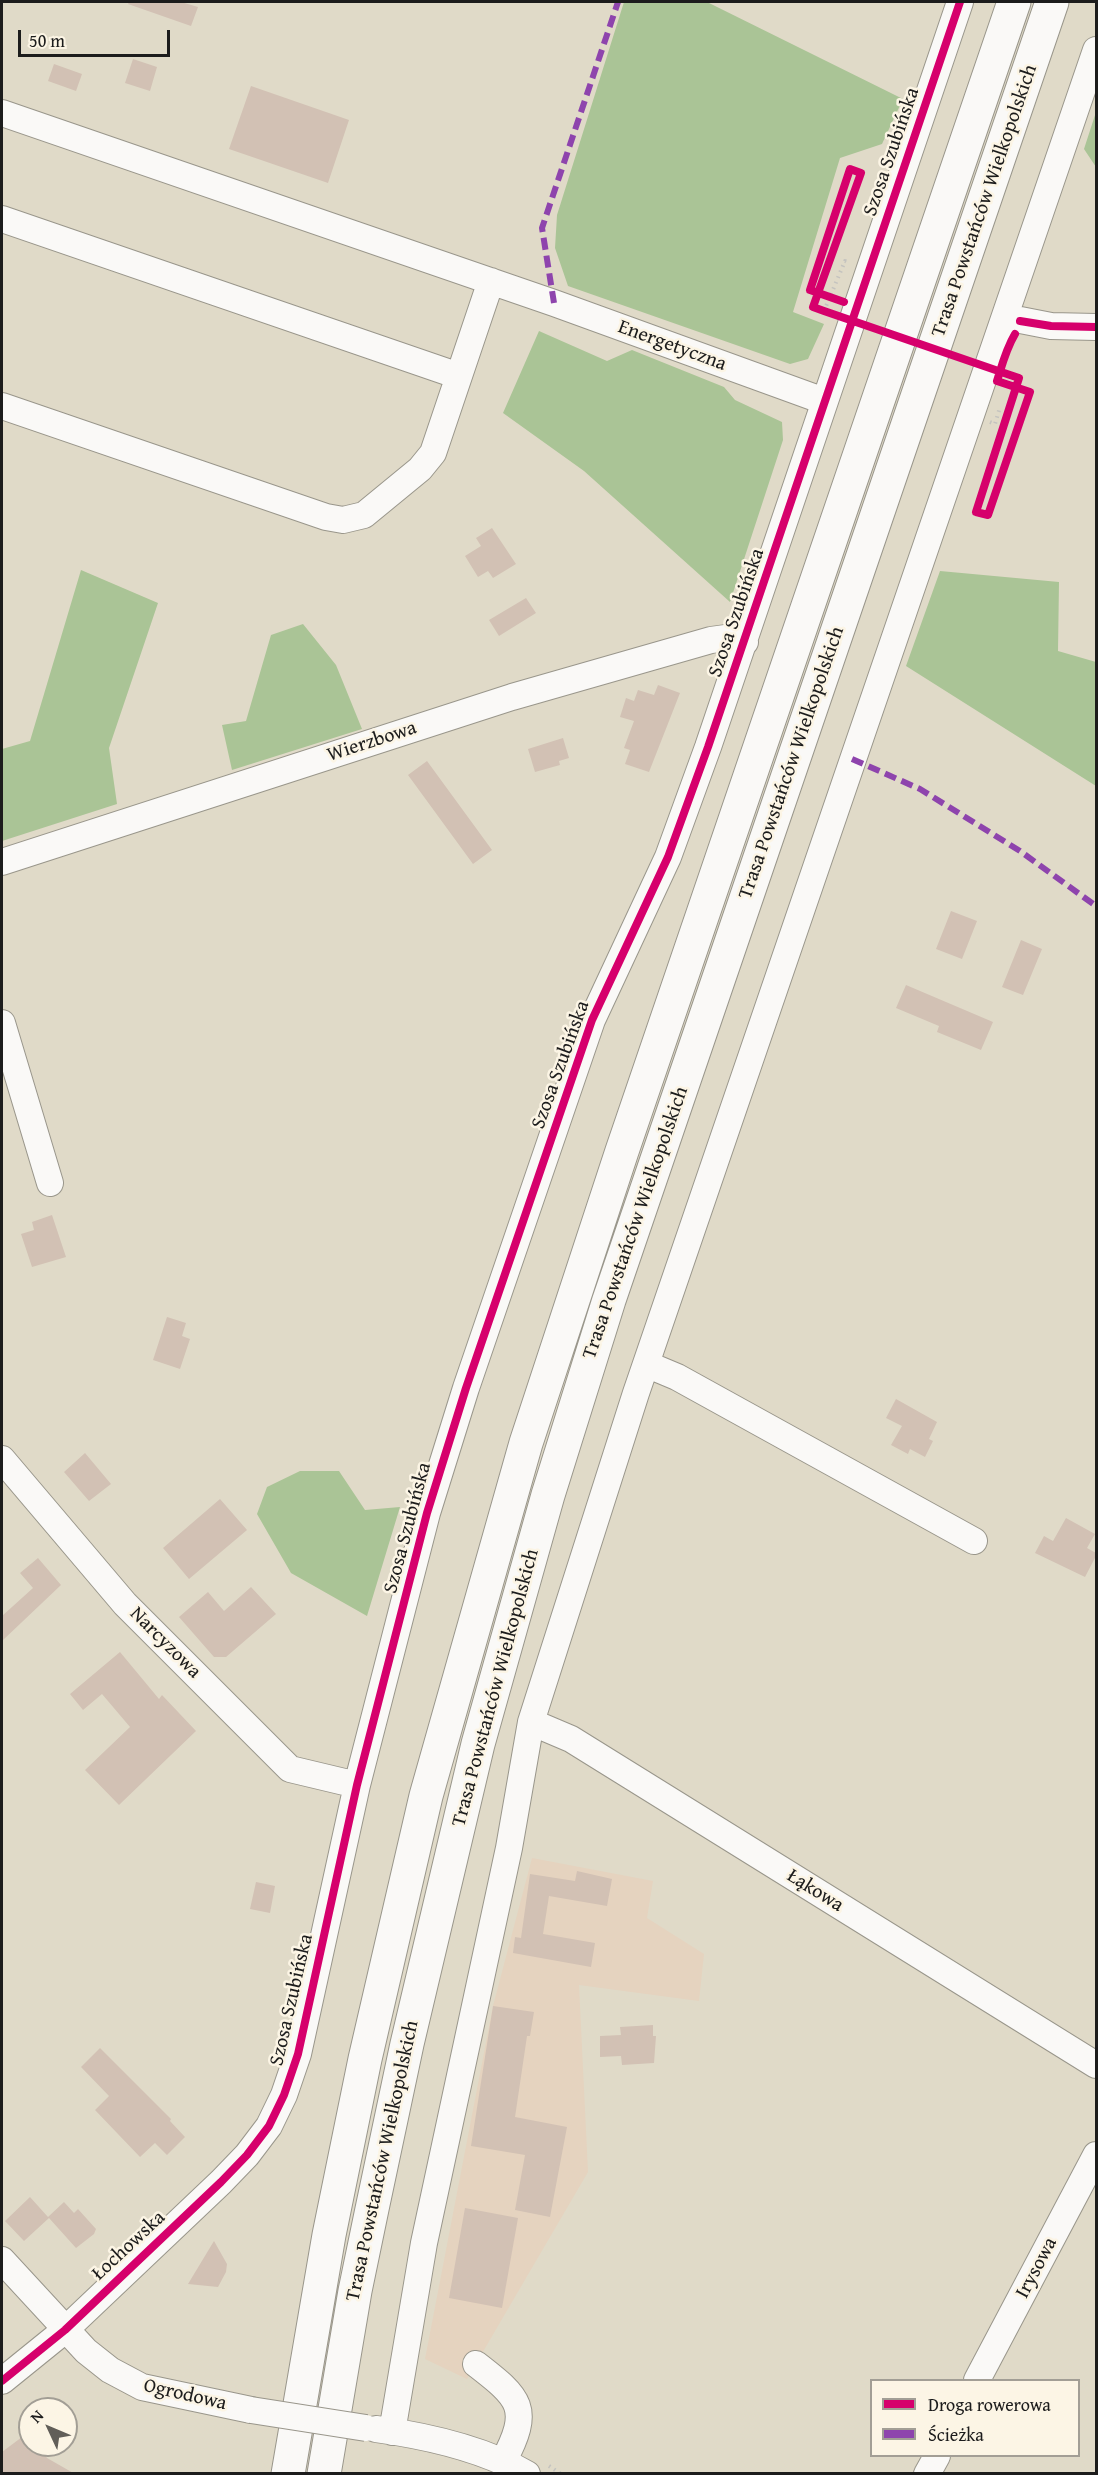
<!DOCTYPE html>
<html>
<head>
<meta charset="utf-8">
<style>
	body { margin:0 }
	#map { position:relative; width:1098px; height:2475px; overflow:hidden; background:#e0dac8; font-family:"Gentium Book Plus",serif }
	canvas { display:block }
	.frame { position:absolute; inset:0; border:3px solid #1c1c1c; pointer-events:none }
	.legend { position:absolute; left:870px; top:2379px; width:210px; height:78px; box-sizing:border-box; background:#fcf5e5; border:2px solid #a29e95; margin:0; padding:8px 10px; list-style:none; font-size:18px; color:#1c1c1c }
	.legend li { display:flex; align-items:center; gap:12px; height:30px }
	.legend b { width:30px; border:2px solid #a29e95 }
	.north { position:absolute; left:18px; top:2397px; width:60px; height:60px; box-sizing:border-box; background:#fcf5e5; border:2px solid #a29e95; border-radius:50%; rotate:314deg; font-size:16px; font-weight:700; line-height:24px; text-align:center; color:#1c1c1c }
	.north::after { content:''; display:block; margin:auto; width:21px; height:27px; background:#615e58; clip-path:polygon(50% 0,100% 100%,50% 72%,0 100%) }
	.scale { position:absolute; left:18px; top:30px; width:152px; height:27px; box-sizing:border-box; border:3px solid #1c1c1c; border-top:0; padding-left:8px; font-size:18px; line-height:21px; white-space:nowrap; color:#1c1c1c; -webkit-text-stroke:4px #fcf5e5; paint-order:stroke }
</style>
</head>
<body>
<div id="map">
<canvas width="1098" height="2475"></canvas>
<div class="frame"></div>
<ul class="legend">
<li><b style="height:8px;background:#d6006c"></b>Droga rowerowa</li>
<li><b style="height:8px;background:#8e44ad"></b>Ścieżka</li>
</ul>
<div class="north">N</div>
<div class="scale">50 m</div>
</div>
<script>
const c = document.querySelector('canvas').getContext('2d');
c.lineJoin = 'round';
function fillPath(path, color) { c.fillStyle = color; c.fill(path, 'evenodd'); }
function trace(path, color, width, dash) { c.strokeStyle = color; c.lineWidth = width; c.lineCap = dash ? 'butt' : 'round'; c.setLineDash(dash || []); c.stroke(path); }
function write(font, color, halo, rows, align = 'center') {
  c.font = font + ' "Gentium Book Plus",serif'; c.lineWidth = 5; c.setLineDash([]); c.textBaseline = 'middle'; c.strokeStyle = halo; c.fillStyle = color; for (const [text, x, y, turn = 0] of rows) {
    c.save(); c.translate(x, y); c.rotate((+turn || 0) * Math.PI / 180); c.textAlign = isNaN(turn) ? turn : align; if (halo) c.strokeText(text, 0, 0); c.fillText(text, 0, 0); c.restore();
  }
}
const built = new Path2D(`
	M532,1858L653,1881L647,1918L704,1954L699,2001L579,1985L588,2172L467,2379L425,2359L493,2006Z`);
const forest = new Path2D(`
	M624,2H707L903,99L882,144L840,158L793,312L824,324L808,359L790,364L568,286L555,248L557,215Z
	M1096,112V167L1084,149Z
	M539,331L607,361L632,350L724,387L735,400L782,422L783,440L730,602L584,471L503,413Z
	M81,570L158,603L109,748L117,804L2,841V749L30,741Z
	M940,571L1059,582L1058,651L1096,662V786L906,666Z
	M303,624L336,665L362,729L232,770L222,725L246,721L271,635Z
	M300,1471H339L365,1510L400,1507L367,1616L291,1573L257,1514L267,1487Z`);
const building = new Path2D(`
	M129,2H181L198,7L191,26L128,4Z
	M133,59L157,67L150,91L125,83Z
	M54,64L82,74L76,91L48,81Z
	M251,86L349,120L328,183L229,149Z
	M492,528L516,564L493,578L488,571L478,577L465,556L481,546L476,538Z
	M526,598L536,613L499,636L489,620Z
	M658,685L680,693L649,772L625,764L630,750L624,748L634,721L620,717L626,698L634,701L638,690L654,695Z
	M563,738L569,758L559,761L560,765L535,772L528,749Z
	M427,761L492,850L473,864L408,775Z
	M951,911L977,921L962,959L936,949Z
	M1021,940L1042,949L1023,995L1002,987Z
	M906,985L993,1022L981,1050L937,1032L939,1026L896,1008Z
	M52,1215L66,1257L32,1267L21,1234L34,1230L32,1222Z
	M167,1317L186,1323L182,1336L190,1339L180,1369L153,1360Z
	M896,1399L937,1422L929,1439L933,1441L925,1457L910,1449L908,1454L891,1445L902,1426L886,1418Z
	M85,1453L111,1484L89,1501L64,1472Z
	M220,1499L247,1530L189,1579L163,1548Z
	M1066,1518L1095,1534L1087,1548L1096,1553V1556L1085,1577L1035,1553L1044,1536L1053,1541Z
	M38,1558L61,1585L2,1641V1616L33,1588L20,1573Z
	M251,1587L276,1614L226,1657H214L179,1617L208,1592L224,1611Z
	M120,1652L159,1699L162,1695L196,1731L119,1805L85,1770L130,1727L102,1694L83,1710L70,1694Z
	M577,1871L612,1879L607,1906L549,1896L543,1934L595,1943L591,1967L513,1953L515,1937L521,1938L530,1874L575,1881Z
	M256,1882L275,1886L270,1913L250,1909Z
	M493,2006L534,2012L530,2036H527L515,2117L567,2127L550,2217L515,2210L525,2155L471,2146Z
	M653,2025V2036H656L654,2063L622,2065L621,2056L600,2057V2036L621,2035L620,2027Z
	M100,2048L171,2119L170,2121L185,2137L167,2155L155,2143L140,2157L95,2110L109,2096L81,2067Z
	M30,2197L48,2217L64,2202L74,2213L78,2209L96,2229L94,2234L76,2248L49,2218L24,2241L5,2221Z
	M465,2208L518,2218L502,2308L449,2298Z
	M214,2241L227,2264L226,2272L218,2287L188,2284Z
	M30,2431V2445H38L47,2458L75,2474H2V2452Z`);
const path = new Path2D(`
	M810,290L838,300
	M824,311L845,261L850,263
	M1003,383L1030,392
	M990,422L995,424L1000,407
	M549,2466L561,2474`);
const minor = new Path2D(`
	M2,113L554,303L824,401
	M2,219L459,376
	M1005,317L1051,326L1096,327
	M2,406L326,517L343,520L364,515L420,469L433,453L491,281
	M2,862L512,697L711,640L733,637L745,642
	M2,1023L50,1183
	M646,1364L677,1377L974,1541
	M2,1459L125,1604L290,1769L357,1785
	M531,1722L571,1739L1096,2065
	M2,2260L86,2351L110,2370L142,2387L251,2410
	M476,2364C520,2398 532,2408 503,2462
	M977,2380L1096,2155
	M2,2381L65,2330L221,2182L247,2155L269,2126L284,2095L298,2054L357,1785L427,1513L466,1388L592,1020L668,857L708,747L960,2
	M376,2429C427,2436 482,2448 527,2474
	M392,2432L424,2243L509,1848L531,1722L636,1393L1096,50
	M927,2474L937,2456`);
const highway = new Path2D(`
	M288,2474L329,2235L365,2059L426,1796L526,1443L622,1151L1014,2
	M324,2474L355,2291L372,2209L407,2044L478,1744L548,1495L609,1300L1052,2`);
const pathBridge = new Path2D(`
	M810,290L850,169L861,173L813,307L1019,378L976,512L988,515L1030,392`);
const minorBridge = new Path2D(`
	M251,2410L366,2428`);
const quiet = new Path2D(`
	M554,303L542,228L618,2
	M852,759L920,789L1020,851L1096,906`);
const cycleway = new Path2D(`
	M844,302L810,290L850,169L861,173L813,307L824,311L1010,375L1019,378L976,512L988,515L1030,392L997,381C1002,365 1006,349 1015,334
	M1020,321L1051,326L1096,327
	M2,2381L65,2330L221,2182L247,2155L269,2126L284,2095L298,2054L357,1785L427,1513L466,1388L592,1020L668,857L708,747L960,2`);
const streetNames = [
	["Szosa Szubińska",892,152,-71],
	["Trasa Powstańców Wielkopolskich",985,201,-71],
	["Energetyczna",672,346,20],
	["Szosa Szubińska",737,613,-71],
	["Wierzbowa",372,742,-18],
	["Trasa Powstańców Wielkopolskich",792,763,-71],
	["Szosa Szubińska",561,1065,-70],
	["Trasa Powstańców Wielkopolskich",636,1223,-71],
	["Szosa Szubińska",408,1528,-75],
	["Narcyzowa",165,1643,45],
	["Trasa Powstańców Wielkopolskich",496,1688,-75],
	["Łąkowa",815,1891,32],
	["Szosa Szubińska",292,2000,-77],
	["Trasa Powstańców Wielkopolskich",383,2161,-78],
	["Łochowska",129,2246,-43],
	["Irysowa",1037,2268,-62],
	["Ogrodowa",185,2395,13]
];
fillPath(built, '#e5d3bf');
fillPath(forest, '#aac496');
fillPath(building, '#d2c1b4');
trace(minor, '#99968b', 28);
trace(highway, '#99968b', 35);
trace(path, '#c4c3bf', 4, [1.5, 4.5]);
trace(minor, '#faf9f7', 26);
trace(highway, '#faf9f7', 33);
trace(minorBridge, '#99968b', 28, []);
trace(pathBridge, '#c4c3bf', 4, [1.5, 4.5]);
trace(minorBridge, '#faf9f7', 26);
trace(quiet, '#8e44ad', 6, [12, 6]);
trace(cycleway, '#d6006c', 8);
write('20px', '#1c1c1c', '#fcf5e5', streetNames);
</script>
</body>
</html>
